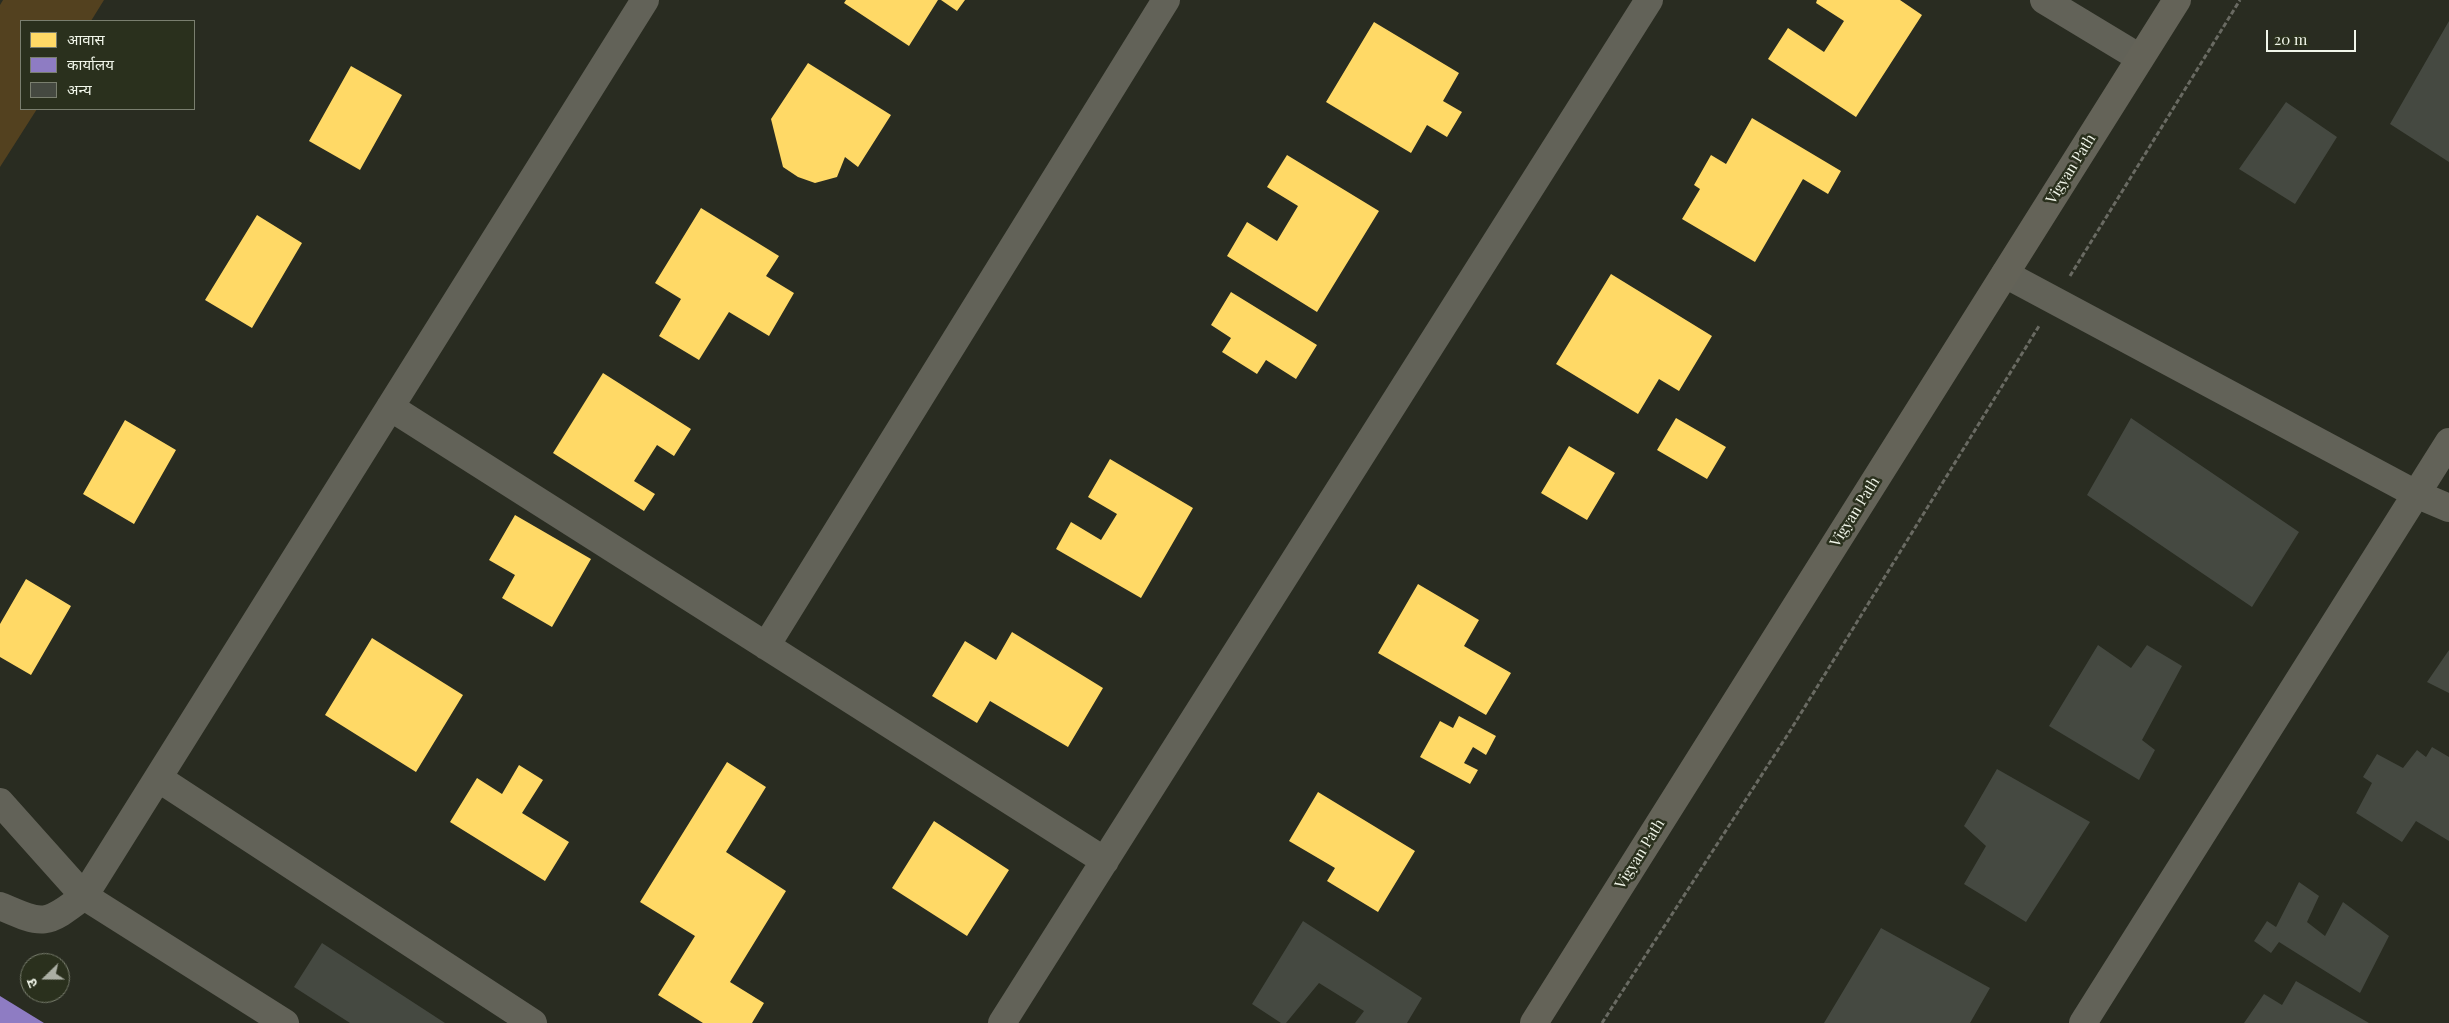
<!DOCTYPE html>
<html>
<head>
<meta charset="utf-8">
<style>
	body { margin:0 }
	#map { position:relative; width:2449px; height:1023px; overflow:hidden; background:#292c21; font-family:"Playfair Display","Noto Sans Devanagari",serif }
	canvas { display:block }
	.legend { position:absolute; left:20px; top:20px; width:175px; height:90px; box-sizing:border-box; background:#2a301d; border:1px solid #7a7f6f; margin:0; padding:6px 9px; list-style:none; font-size:15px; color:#f1f6ea }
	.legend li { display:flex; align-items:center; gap:10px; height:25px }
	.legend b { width:25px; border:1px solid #7a7f6f }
	.north { position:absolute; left:20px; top:953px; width:50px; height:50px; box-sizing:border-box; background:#2a301d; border:1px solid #7a7f6f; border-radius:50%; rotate:248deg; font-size:14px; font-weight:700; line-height:20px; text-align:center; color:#f1f6ea }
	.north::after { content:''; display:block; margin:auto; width:18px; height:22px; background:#abafa4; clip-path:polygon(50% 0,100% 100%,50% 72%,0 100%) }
	.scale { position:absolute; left:2266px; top:30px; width:90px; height:22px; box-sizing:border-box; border:2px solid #f1f6ea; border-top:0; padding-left:6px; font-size:15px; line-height:18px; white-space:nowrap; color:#f1f6ea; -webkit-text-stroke:4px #2a301d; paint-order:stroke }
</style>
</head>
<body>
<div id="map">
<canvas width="2449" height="1023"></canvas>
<ul class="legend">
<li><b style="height:14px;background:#ffd966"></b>आवास</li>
<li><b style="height:14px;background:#8e7cc3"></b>कार्यालय</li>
<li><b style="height:14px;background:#454941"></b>अन्य</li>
</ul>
<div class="north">उ</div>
<div class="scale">20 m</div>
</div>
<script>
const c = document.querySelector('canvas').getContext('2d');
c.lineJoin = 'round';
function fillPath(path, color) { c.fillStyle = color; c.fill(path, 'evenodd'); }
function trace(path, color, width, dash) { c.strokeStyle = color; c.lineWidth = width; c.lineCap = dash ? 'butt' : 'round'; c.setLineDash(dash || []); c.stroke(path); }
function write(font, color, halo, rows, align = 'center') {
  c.font = font + ' "Playfair Display",serif'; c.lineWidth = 5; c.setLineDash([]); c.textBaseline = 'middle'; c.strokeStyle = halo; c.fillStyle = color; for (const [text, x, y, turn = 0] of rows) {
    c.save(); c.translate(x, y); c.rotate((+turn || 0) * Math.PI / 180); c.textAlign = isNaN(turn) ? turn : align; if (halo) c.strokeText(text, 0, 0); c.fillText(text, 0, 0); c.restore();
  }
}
const green = new Path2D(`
	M3,0H104L91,21H21V109H37L0,167V5Z`);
const homes = new Path2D(`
	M846,0H938L909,46L844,3Z
	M941,0H965L957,11Z
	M1817,0H1900L1922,15L1856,117L1768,59L1788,28L1824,52L1844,21L1816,3Z
	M1374,22L1459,73L1443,101L1462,112L1447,137L1427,125L1411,153L1326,102Z
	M808,63L891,115L858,167L845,157L837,177L815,183L798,177L783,167L771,119Z
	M351,66L402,95L360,170L309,141Z
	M1752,118L1841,171L1828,194L1803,179L1755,262L1682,219L1700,189L1694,185L1711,155L1726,164Z
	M1287,155L1379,211L1317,312L1227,256L1247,222L1277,241L1298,206L1267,187Z
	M701,208L779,256L766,276L794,293L769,336L729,312L699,360L659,336L681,299L655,283Z
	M257,215L302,243L252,328L205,300Z
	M1611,274L1712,336L1679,391L1659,379L1638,414L1556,364Z
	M1231,292L1317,345L1296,379L1266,360L1257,374L1222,352L1231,338L1211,325Z
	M603,373L691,429L674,456L657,445L634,481L655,494L644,511L553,453Z
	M1676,418L1726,447L1707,479L1657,450Z
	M125,420L176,450L134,524L83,494Z
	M1569,446L1615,473L1587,520L1541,493Z
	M1110,459L1193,508L1141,598L1056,549L1071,522L1101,540L1117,514L1088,497Z
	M515,515L591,559L552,627L502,598L515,575L489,560Z
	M26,579L71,606L31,675L0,657V624Z
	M1418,584L1479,620L1464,646L1511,673L1486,715L1378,653Z
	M1012,632L1103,688L1068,747L990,701L977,723L932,696L965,641L996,660Z
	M372,638L463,695L416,772L325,715Z
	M1459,716L1496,736L1486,755L1473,747L1464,763L1478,770L1470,784L1420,757L1440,721L1453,728Z
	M727,762L766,787L726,852L786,891L730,982L764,1003L752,1023H703L658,995L695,936L640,902Z
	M519,765L543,780L522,813L569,842L545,881L450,822L477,778L502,794Z
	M1318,792L1415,851L1378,912L1327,881L1335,868L1289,841Z
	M934,821L1009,870L967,936L892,888Z`);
const offices = new Path2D(`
	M0,996L44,1023H0Z`);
const building = new Path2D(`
	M2449,21V162L2390,124Z
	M2286,102L2337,137L2295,204L2239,169Z
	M2131,418L2299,532L2252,607L2087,495Z
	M2098,645L2131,668L2147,645L2182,666L2142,740L2155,750L2139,780L2049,726Z
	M2449,650V693L2427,682Z
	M2432,747L2449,757V841L2416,821L2402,842L2356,813L2372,783L2363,777L2377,754L2403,768L2417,750L2426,757Z
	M1997,769L2090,822L2026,922L1964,884L1986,846L1964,826Z
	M2299,882L2319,896L2307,922L2325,936L2343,902L2389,936L2360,993L2279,942L2271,953L2254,941L2267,921L2276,927Z
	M1303,921L1422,998L1407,1023H1355L1364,1011L1319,983L1286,1023H1281L1252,1004Z
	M1881,928L1990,988L1970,1023H1824Z
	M322,943L445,1023H350L294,987Z
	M2296,981L2369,1023H2244L2264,994L2282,1005Z`);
const path = new Path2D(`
	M2070,276L2240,0
	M1602,1023L1790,731L2039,326`);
const minor = new Path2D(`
	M2044,0L2140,58
	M2005,274L2416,494L2449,508
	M390,407L1105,861
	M766,646L1166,0
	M158,778L533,1023
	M0,802L84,896L285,1023
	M0,906C44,925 45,926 84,896L645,0
	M1002,1023L1649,0
	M2083,1023L2449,442`);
const secondary = new Path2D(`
	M1534,1023L2177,0`);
const streetNames = [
	["Vigyan Path",2071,169,-58],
	["Vigyan Path",1855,512,-58],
	["Vigyan Path",1640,854,-58]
];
fillPath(green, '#53411f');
fillPath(homes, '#ffd966');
fillPath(offices, '#8e7cc3');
fillPath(building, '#454941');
trace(path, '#696a62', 3, [5, 2.5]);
trace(minor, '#626258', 28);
trace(secondary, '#646358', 28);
write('15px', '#f1f6ea', '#2a301d', streetNames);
</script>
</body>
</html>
